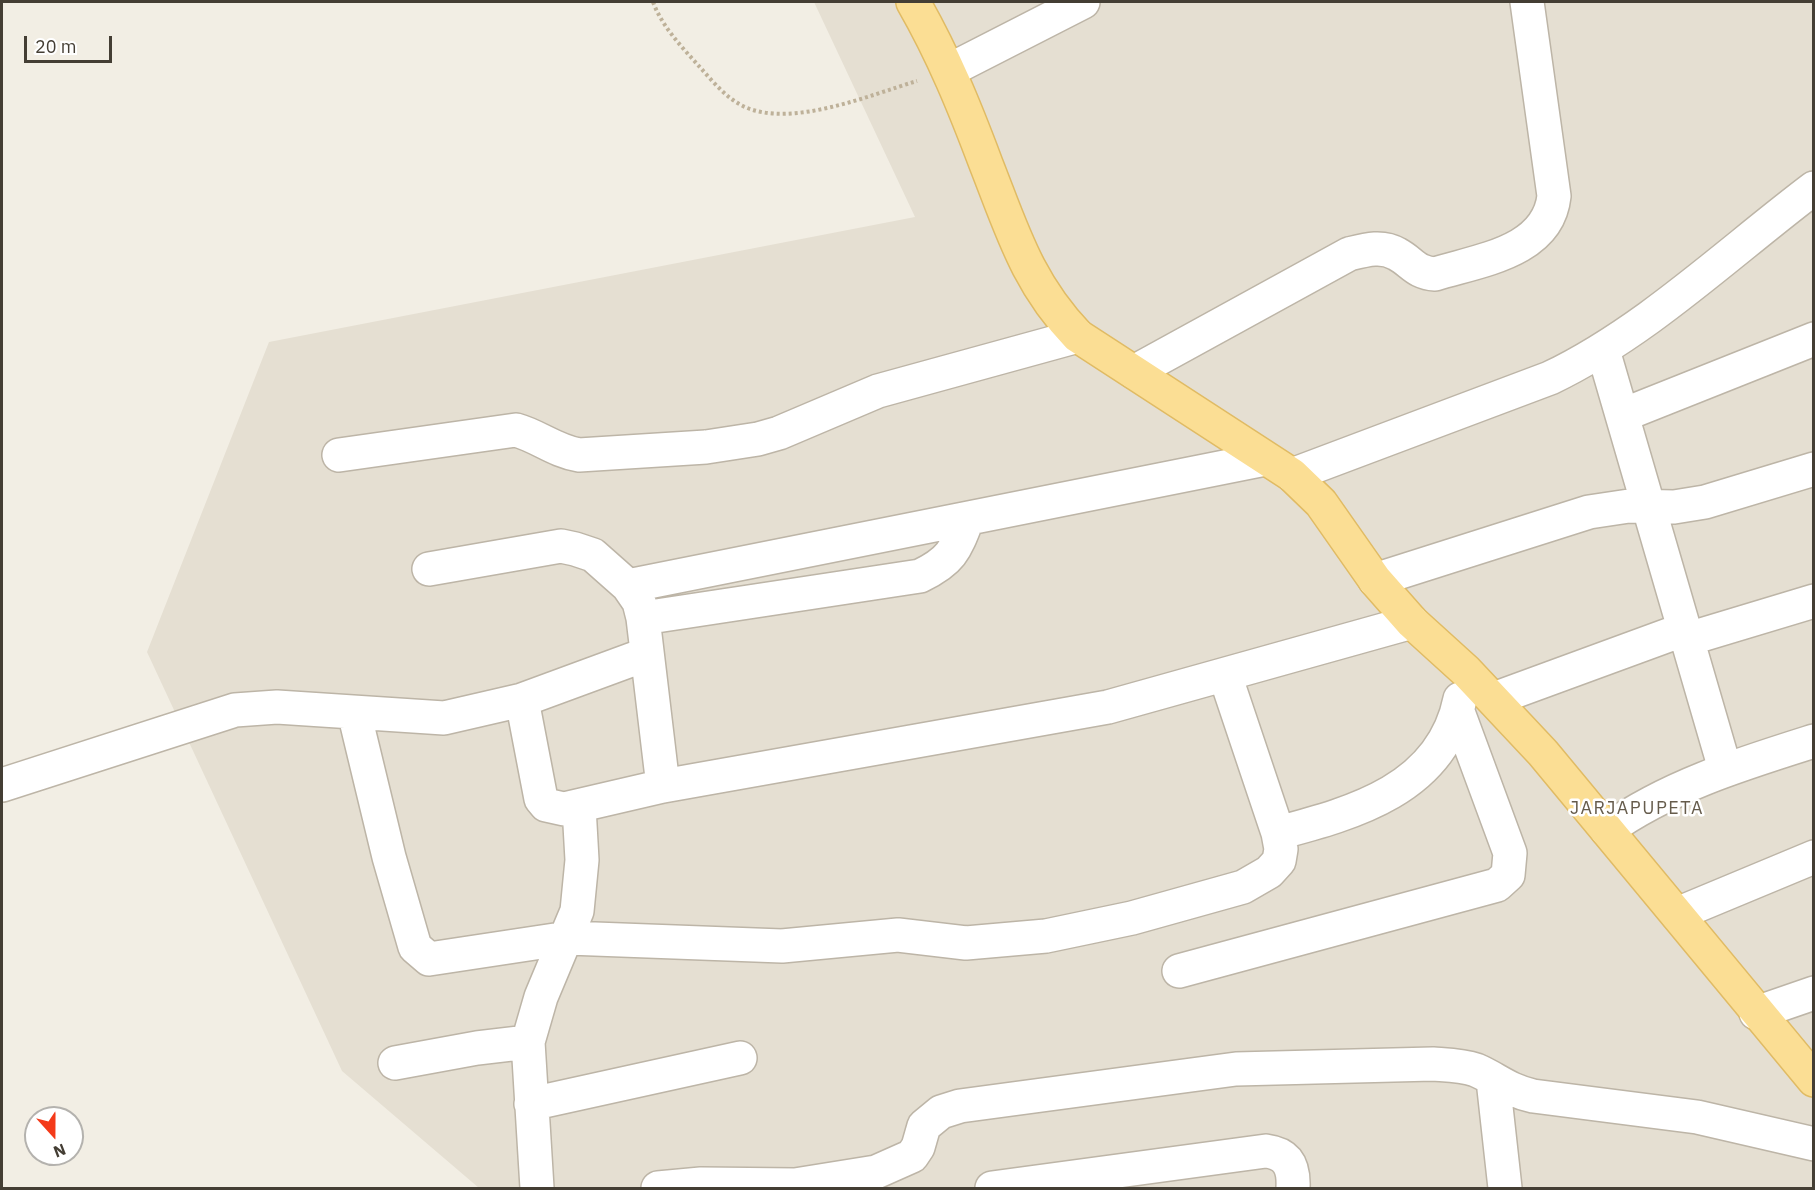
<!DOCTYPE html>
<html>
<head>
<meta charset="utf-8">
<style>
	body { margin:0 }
	#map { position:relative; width:1815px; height:1190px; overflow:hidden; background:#f2eee4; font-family:"IBM Plex Sans",sans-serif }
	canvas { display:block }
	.frame { position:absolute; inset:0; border:3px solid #443e34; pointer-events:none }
	.north { position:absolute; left:24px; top:1106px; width:60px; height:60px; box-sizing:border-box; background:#fff; border:2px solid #b4b2ae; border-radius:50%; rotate:159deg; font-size:16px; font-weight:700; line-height:24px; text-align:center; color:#443e34 }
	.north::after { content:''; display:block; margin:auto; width:21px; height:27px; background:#f43a19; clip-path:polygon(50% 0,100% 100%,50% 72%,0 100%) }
	.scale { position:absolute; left:24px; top:36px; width:88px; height:27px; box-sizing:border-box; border:3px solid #443e34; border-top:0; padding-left:8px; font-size:18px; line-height:21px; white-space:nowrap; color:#443e34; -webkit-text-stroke:4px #fff; paint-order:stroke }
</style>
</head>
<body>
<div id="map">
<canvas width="1815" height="1190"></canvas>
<div class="frame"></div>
<div class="north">N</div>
<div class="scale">20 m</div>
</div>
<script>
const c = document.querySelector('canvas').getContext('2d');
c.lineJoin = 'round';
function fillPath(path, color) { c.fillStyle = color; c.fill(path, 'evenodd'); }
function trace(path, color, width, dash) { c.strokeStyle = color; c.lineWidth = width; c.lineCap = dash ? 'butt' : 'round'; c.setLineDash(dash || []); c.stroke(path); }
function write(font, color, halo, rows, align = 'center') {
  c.font = font + ' "IBM Plex Sans",sans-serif'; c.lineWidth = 5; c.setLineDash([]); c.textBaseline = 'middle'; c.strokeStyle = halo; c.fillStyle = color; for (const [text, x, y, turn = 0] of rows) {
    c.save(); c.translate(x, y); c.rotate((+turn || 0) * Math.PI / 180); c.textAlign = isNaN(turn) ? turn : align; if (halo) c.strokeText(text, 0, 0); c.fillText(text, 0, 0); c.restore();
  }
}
const residential = new Path2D(`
	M814,2H1813V1188H479L342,1071L147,652L269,342L915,217Z`);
const path = new Path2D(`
	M653,2C662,26 680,45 697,64C711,79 725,98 745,107C792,128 870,95 917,81`);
const minor = new Path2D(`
	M950,70L1083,2
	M1603,350L1725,769
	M1134,372L1349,254C1365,250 1382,245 1397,254C1412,262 1416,273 1435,274C1480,260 1548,252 1554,196L1527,2
	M1623,415L1814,339
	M339,455L516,430C538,436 555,451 579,455L706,447L758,439L779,433L878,391L1078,336
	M1292,475L1550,378C1646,332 1729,252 1814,188
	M429,569L561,546L575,549L593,555L628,586L639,602L643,618L663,786
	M1375,580L1589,512L1629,506L1674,507L1705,502L1814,469
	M628,586L1265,459
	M643,618L920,576C951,561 955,551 967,520
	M1688,639L1814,601
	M1494,699L1685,629
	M522,700L541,799L546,805L564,809L663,786L1108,707L1412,622
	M354,712L389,857L415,947L429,959L568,938L782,946L898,935L966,943L1046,936L1132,918L1243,887L1269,872L1279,861L1281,849L1278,833L1225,675
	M2,785L235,710L277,707L444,718L522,700L647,654
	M1607,830C1669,786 1741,764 1814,741
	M1278,833C1354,813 1442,789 1460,699
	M1677,914L1814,857
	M1179,971L1497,885L1508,875L1510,853L1458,712
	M1756,1013L1814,993
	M395,1063L477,1048L528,1042
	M1493,1080L1505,1188
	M531,1104L740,1058
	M537,1188L528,1042L541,997L577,911L582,860L579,807
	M658,1188L701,1184L795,1185L876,1172L912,1156L918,1147L924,1126L941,1112L960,1106L1236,1069L1433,1064C1447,1065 1462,1065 1476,1070C1497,1079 1507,1090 1533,1096L1697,1117L1814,1144
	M992,1188L1266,1151C1289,1154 1294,1168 1293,1188`);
const major = new Path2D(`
	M913,2C943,54 965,108 986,164C1012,230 1027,283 1078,336L1292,475L1321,503L1375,580L1412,622L1466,671L1543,753L1814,1080`);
const quarterNames = [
	["JARJAPUPETA",1637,809]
];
fillPath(residential, '#e5dfd2');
trace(minor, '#bdb5a7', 36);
trace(major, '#e0bb64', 36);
trace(path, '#beb199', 4, [3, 3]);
trace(minor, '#fff', 33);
trace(major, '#fbde94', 33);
c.letterSpacing = '1.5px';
write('18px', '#665c4c', '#fff', quarterNames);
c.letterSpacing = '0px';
</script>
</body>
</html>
